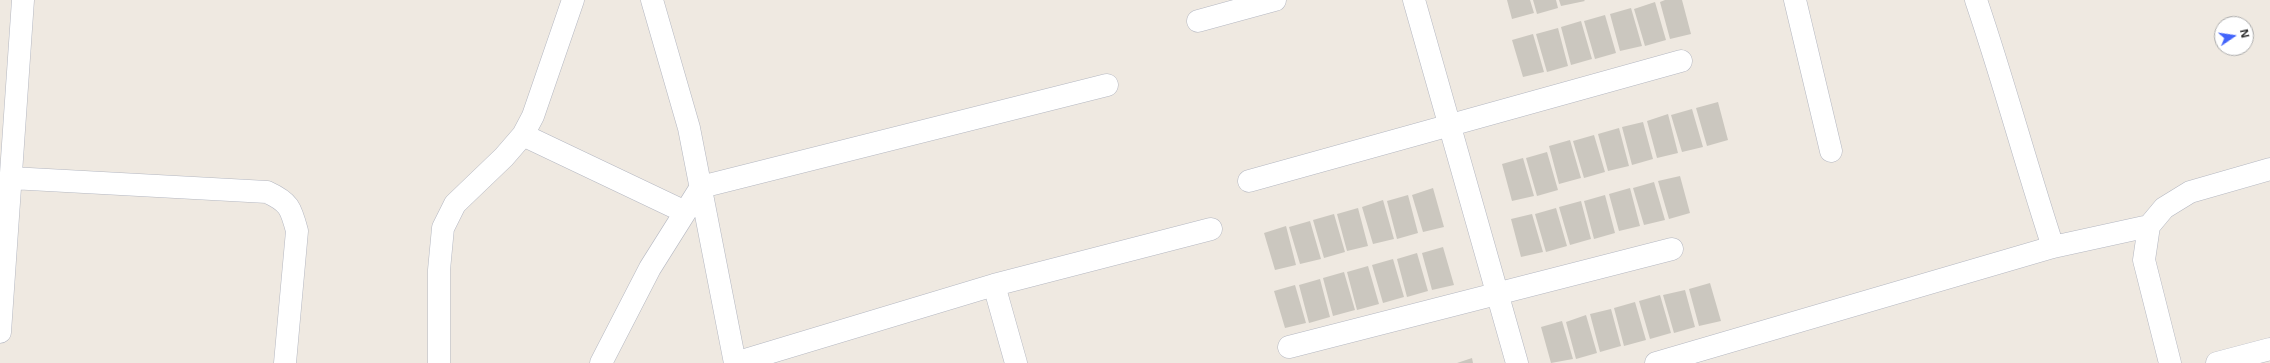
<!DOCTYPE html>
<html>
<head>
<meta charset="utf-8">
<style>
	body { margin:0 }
	#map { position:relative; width:2270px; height:363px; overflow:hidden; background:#efe9e1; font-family:"Noto Sans",sans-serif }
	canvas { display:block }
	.north { position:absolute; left:2214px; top:16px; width:40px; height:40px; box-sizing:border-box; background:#fff; border:1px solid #ababab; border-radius:50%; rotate:77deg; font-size:11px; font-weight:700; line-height:16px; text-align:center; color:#2e2e2e }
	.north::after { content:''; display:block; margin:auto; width:14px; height:18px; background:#4264fb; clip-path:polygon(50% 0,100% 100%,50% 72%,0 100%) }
</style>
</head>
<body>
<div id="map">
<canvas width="2270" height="363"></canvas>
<div class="north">N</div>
</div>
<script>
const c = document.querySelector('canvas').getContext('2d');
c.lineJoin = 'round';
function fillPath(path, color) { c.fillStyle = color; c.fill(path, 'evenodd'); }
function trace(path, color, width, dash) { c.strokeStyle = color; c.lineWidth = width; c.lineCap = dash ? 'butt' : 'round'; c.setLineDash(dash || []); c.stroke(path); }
const building = new Path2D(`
	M1507,0H1530L1534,13L1512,19Z
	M1533,0H1556L1558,8L1537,14Z
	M1559,0H1584L1585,1L1561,6Z
	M1665,0H1682L1691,34L1670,39L1660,2Z
	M1655,2L1666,40L1645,46L1634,9Z
	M1631,8L1642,46L1620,51L1610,14Z
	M1605,15L1616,53L1595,59L1584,21Z
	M1581,21L1592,59L1571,65L1561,27Z
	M1558,28L1568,66L1547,72L1536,34Z
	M1533,34L1544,72L1523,77L1512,40Z
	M1718,102L1728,140L1707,146L1696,108Z
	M1692,109L1703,147L1682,152L1671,115Z
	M1668,114L1678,153L1657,158L1647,121Z
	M1643,122L1653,159L1632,165L1622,127Z
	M1619,128L1629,166L1608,171L1598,134Z
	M1594,135L1605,172L1584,178L1573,141Z
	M1570,140L1581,178L1559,184L1549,146Z
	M1547,152L1558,190L1537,196L1526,158Z
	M1523,158L1534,196L1512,201L1502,164Z
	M1680,176L1690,213L1669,219L1658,181Z
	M1654,182L1665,220L1644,225L1633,188Z
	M1433,188L1444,227L1423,232L1412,195Z
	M1630,188L1640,226L1619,231L1609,194Z
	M1408,195L1418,233L1397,239L1387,201Z
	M1605,195L1615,233L1594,239L1584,201Z
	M1383,200L1394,239L1373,244L1362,207Z
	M1581,201L1591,239L1570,245L1559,207Z
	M1358,208L1368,246L1347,251L1337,214Z
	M1556,208L1567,246L1546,252L1535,214Z
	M1334,214L1345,252L1324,258L1313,220Z
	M1532,214L1543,252L1521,257L1511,219Z
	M1310,221L1321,259L1300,264L1289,227Z
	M1286,226L1296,265L1275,270L1264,233Z
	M1443,247L1454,285L1432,290L1422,253Z
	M1417,253L1428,291L1407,297L1397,259Z
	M1393,259L1404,297L1383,303L1372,265Z
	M1368,266L1379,304L1357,310L1347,272Z
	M1344,272L1355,310L1333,316L1323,278Z
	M1320,279L1330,317L1309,323L1299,285Z
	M1710,283L1721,321L1699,326L1689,289Z
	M1295,285L1306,323L1285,328L1274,291Z
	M1685,290L1695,327L1674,333L1663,295Z
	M1660,295L1671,333L1650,339L1639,301Z
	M1635,302L1646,340L1624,346L1614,308Z
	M1611,309L1621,346L1600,352L1590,314Z
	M1586,315L1597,353L1576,359L1566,322Z
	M1562,321L1573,359L1551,363L1541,327Z
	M1472,358L1473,363H1457Z`);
const minor = new Path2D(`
	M652,0L689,128L735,363
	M1414,0L1517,363
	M1795,0L1831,151
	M1976,0C2004,82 2026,165 2053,247
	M1198,21L1275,0
	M523,135L685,212
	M11,178L267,192C289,202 291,208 297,231L285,363
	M1249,181L1681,61
	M994,285L1016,363
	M0,332L23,0
	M1289,347L1672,249
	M439,363V270L443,228L455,204L504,157L523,135L533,116L573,0
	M601,363L650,268L701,187L1107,85
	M735,363L994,285L1211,229
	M1656,363L2053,247L2149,226
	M2170,363L2144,260L2149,226L2164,208L2190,192L2270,169
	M2217,363L2270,349`);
fillPath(building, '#cbc7bf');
trace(minor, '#b4b7c1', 23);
trace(minor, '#fff', 22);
</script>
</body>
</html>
